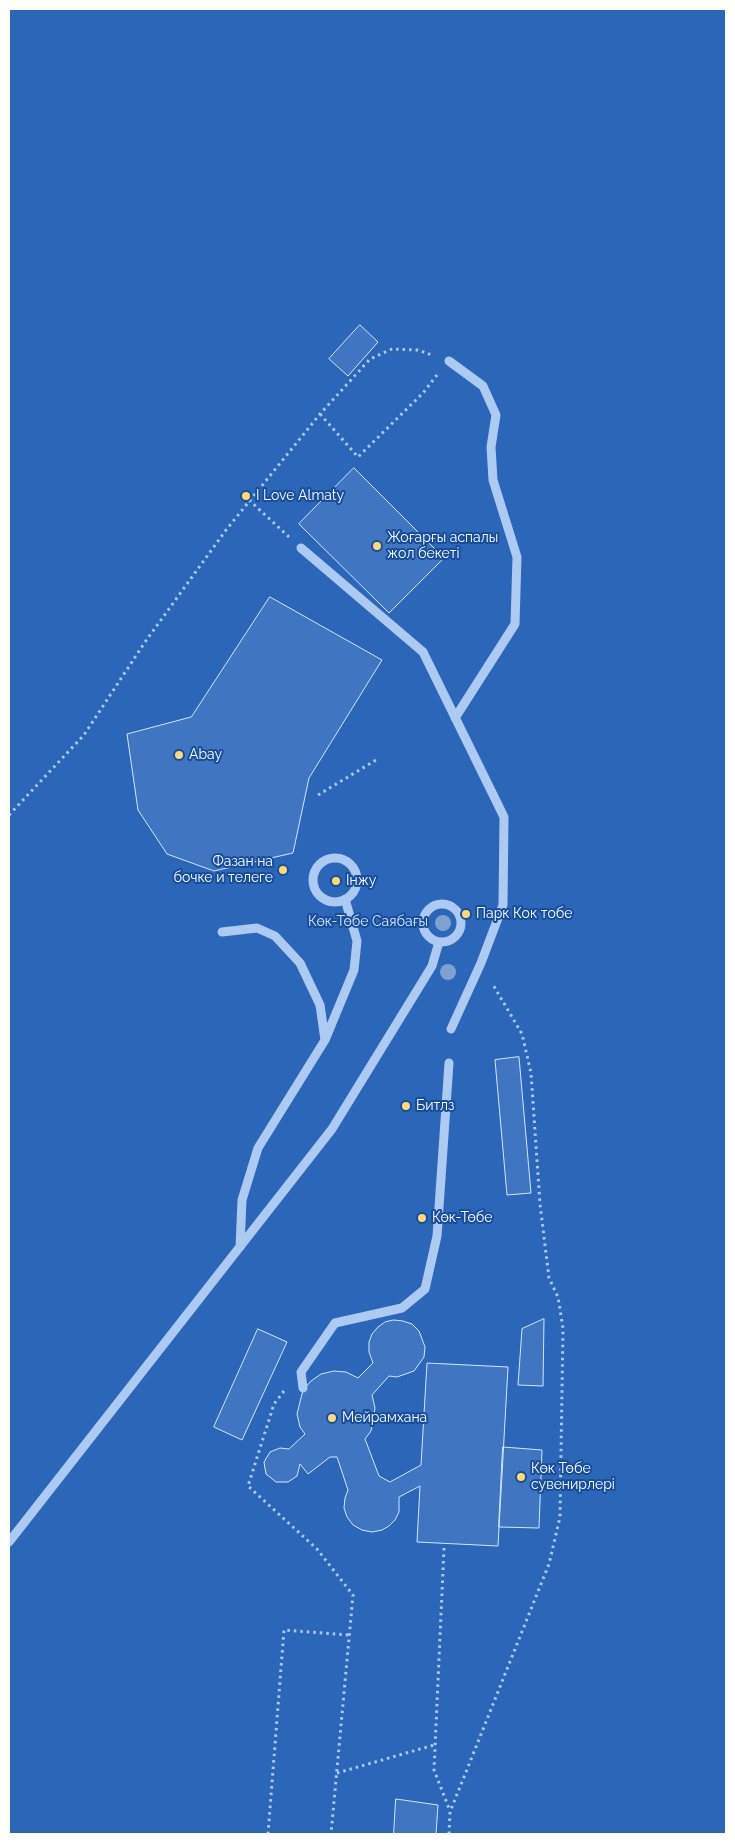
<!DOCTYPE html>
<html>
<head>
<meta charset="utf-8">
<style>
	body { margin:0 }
	#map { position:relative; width:735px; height:1843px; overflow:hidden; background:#174d9b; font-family:Raleway,sans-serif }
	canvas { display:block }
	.frame { position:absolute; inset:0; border:10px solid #fff; pointer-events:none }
</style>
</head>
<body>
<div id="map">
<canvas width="735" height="1843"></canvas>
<div class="frame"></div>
</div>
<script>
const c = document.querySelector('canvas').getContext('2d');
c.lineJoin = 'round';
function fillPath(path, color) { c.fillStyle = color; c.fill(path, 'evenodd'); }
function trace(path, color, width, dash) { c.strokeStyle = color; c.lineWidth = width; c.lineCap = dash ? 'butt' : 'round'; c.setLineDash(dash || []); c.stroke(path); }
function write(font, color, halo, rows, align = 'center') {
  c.font = font + ' Raleway,sans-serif'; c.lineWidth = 4; c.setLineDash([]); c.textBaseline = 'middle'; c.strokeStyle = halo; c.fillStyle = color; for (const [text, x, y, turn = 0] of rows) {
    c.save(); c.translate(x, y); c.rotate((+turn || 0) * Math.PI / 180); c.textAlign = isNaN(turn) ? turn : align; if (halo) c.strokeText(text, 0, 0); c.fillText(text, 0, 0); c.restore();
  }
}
const green = new Path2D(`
	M9,9H726V1834H9Z`);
const building = new Path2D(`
	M360,325L378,342L348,376L329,359Z
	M354,468L444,558L389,613L299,524Z
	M270,597L382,660L309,778L293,853L214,871L167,854L138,810L127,734L191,717Z
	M519,1057L531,1193L507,1195L495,1060Z
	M544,1319L543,1386L518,1385L522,1329Z
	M394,1320L403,1321L412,1324L419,1331L425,1347L424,1357L414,1371L397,1377L389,1376L372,1395L375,1408L373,1421L371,1431L365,1439L379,1476L390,1482L421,1465L427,1363L508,1367L498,1546L417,1542L420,1486L399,1497V1512L395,1520L389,1526L382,1530L372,1532L362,1530L353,1525L347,1517L344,1508L345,1498L348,1490L337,1457H330L308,1474L300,1464L297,1476L288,1482H276L266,1474L264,1462L270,1452L280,1448L289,1449L305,1434L300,1427L297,1414L303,1390L311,1381L321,1374L334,1371L346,1372L358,1378L373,1363L369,1352V1342L372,1334L378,1327L385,1322Z
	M258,1329L287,1342L242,1440L214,1427Z
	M503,1447L542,1450L539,1528L499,1527Z
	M396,1799L438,1805L436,1834H394Z`);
const path = new Path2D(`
	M320,414L358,457L423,393L437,375
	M249,500L289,537
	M318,795L376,760
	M9,815L84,735L145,642L226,530L320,414L370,359L392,349L418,350L432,355
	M284,1391L274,1404L248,1486L317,1549L353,1595L331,1834
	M444,1548L434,1770L450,1811
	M337,1773L434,1745
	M268,1834L284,1630L349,1635
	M449,1834L450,1812L549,1564L560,1517L563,1328L558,1297L549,1278L540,1204L531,1073L522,1034L492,983`);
const minor = new Path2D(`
	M449,361L483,386L496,415L491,447L493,480L517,557L515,624L455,718
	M301,548L423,652L504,817L503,905L481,963L451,1029
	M313 880a22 22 0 1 1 44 0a22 22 0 1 1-44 0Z
	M423 923a19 19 0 1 1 38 0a19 19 0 1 1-38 0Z
	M222,932L257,928L275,936L300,963L320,1005L325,1040
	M240,1247L242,1200L258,1148L325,1040L354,970L357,941L345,899
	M303,1388L301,1372L335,1323L402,1308L425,1289L437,1236L449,1063
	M9,1542L332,1129L432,966L439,942`);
const trees = [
	[443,923],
	[448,972]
];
const markers = [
	[246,496,5,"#ffda6e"],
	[377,546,5,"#ffda6e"],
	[179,755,5,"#ffda6e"],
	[283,870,5,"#ffda6e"],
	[336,881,5,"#ffda6e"],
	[466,914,5,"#ffda6e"],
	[406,1106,5,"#ffda6e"],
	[422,1218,5,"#ffda6e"],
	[332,1418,5,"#ffda6e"],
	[521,1477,5,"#ffda6e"]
];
const poiNames = [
	["I Love Almaty",256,496],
	["Жоғарғы аспалы",387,538],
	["жол бекеті",387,554],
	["Abay",189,755],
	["Фазан на",273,862,"right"],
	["бочке и телеге",273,878,"right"],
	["Інжу",346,881],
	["Парк Кок тобе",476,914],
	["Битлз",416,1106],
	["Көк-Төбе",432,1218],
	["Мейрамхана",342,1418],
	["Көк Төбе",531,1469],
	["сувенирлері",531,1485]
];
const parkNames = [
	["Көк-Төбе Саябағы",368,922]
];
fillPath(green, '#2b66b8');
fillPath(building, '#4076c1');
trace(building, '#d5e6fc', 1);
trace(path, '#adcaf2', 3, [2.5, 4]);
trace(minor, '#adcaf2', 9);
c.fillStyle = '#80a1d0';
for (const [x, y] of trees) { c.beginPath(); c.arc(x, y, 8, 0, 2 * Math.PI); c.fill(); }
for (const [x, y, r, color] of markers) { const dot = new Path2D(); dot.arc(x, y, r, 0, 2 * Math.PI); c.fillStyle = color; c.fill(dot); trace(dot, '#174d9b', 2); }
write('14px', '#fff', '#174d9b', poiNames, 'left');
write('14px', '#d5e6fc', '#174d9b', parkNames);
</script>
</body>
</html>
